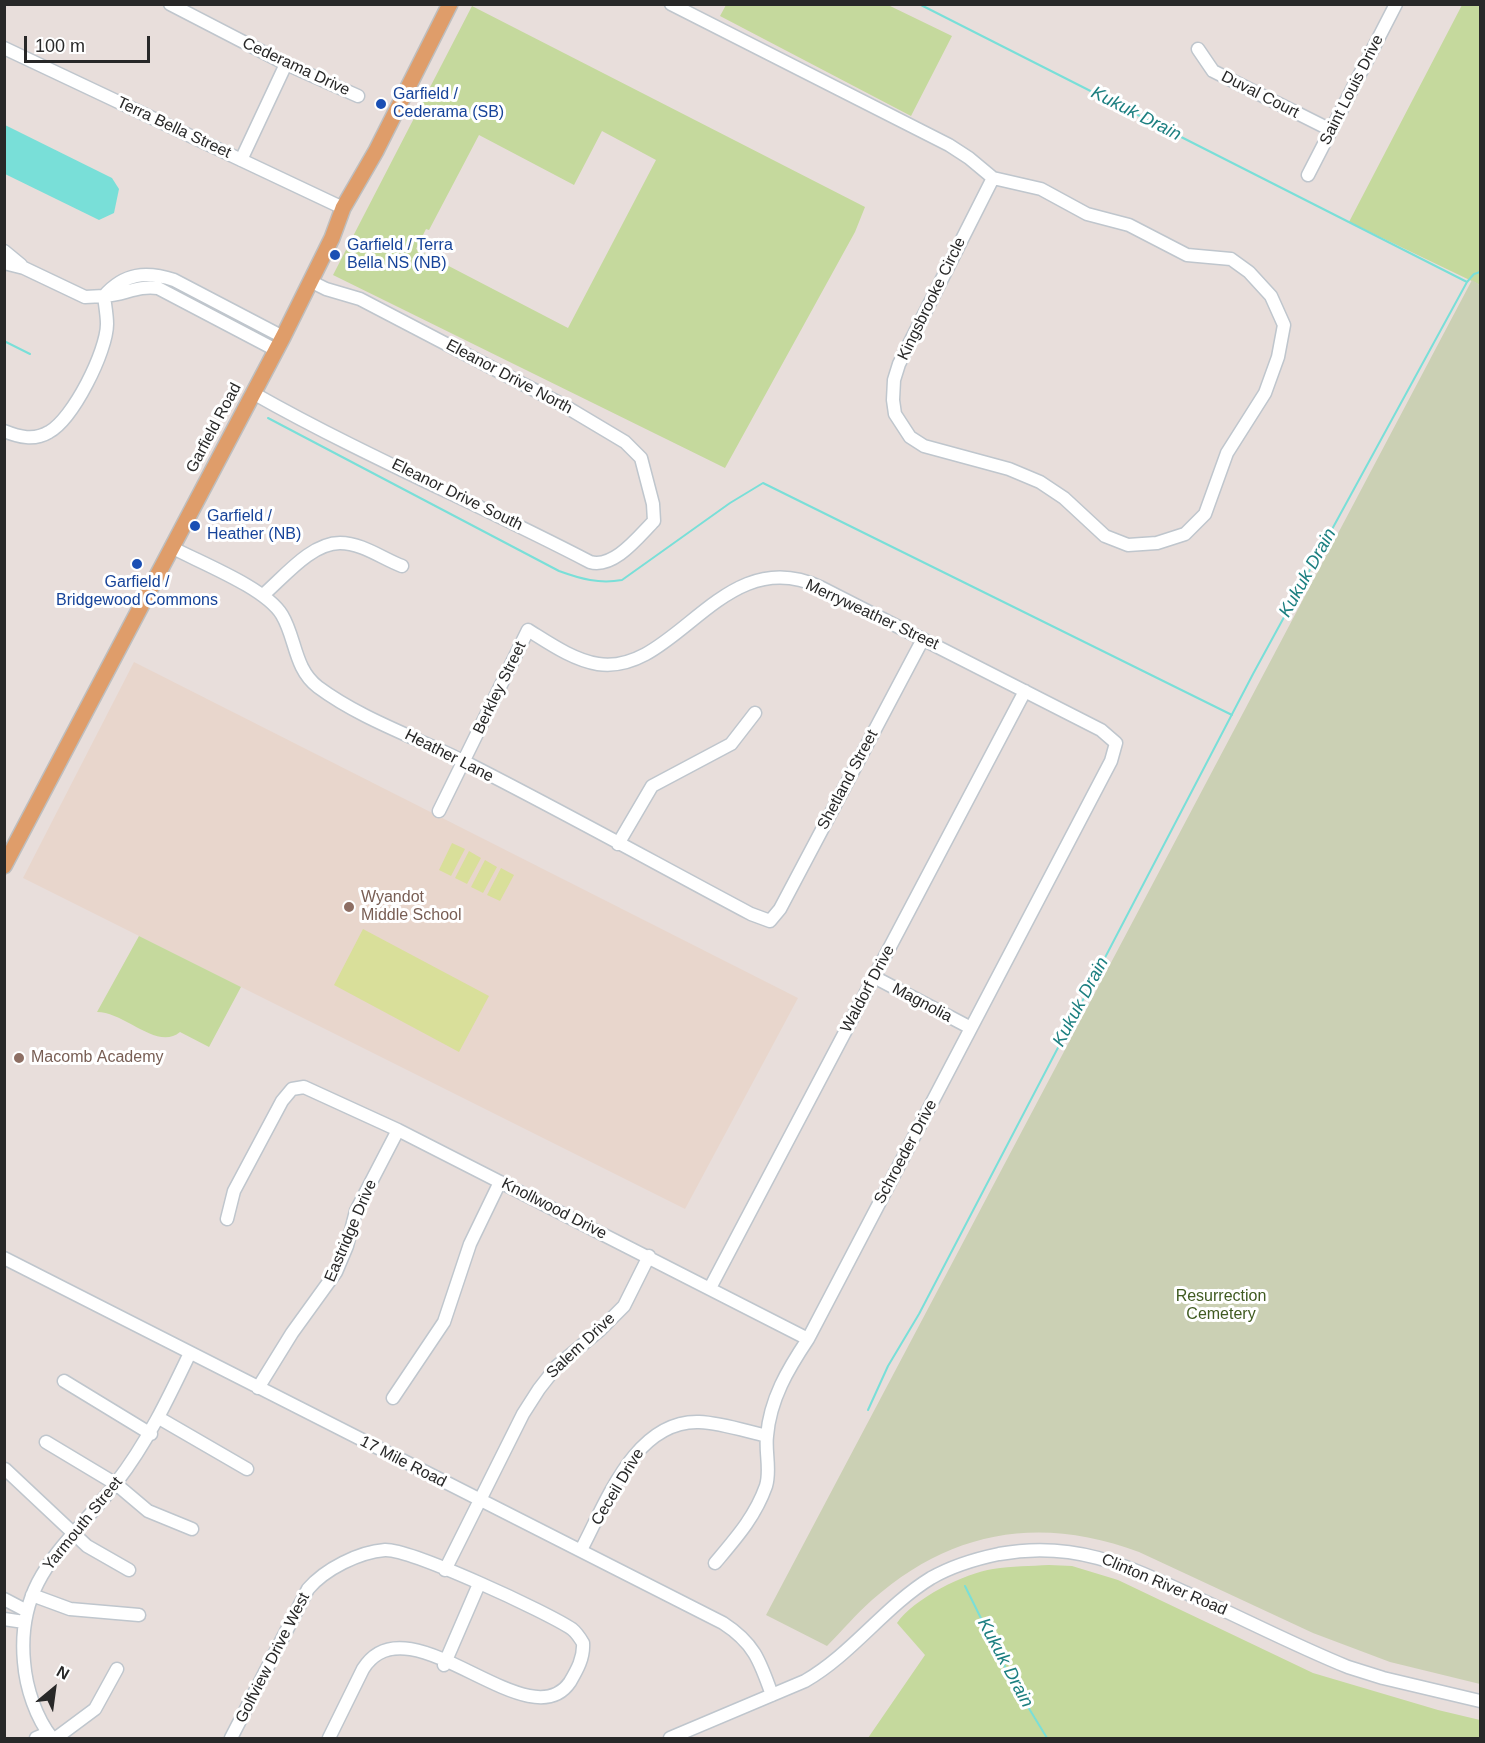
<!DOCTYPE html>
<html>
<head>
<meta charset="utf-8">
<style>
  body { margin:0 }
  #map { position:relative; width:1485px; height:1743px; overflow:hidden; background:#e8dedb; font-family:Helvetica,sans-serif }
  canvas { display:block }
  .frame { position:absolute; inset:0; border:6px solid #282828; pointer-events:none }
  .north { position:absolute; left:24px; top:1659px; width:60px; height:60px; -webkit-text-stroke:4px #fff; paint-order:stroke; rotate:29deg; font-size:16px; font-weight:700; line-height:24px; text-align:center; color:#282828 }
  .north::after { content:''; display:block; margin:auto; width:21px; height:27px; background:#282828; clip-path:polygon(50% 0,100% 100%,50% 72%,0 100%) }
  .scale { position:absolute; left:24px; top:36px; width:126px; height:27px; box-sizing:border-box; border:3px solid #282828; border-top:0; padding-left:8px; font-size:18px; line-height:21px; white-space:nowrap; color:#282828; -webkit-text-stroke:4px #fff; paint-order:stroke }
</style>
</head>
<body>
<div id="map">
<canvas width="1485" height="1743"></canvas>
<div class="frame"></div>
<div class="north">N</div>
<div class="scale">100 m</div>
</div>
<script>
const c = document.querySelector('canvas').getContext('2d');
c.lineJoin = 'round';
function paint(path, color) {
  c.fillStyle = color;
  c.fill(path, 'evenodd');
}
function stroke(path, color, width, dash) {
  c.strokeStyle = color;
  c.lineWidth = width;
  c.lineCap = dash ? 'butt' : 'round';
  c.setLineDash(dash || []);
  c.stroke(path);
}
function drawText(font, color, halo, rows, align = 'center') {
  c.font = font + ' Helvetica,sans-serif';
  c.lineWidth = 6;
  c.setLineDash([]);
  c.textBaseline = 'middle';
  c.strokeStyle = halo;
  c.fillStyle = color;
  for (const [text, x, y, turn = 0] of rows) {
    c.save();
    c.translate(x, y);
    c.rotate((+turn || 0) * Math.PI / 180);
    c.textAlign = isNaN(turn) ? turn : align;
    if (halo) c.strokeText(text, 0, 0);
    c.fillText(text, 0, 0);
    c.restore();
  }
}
const education = new Path2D(`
  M134,662L798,998L685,1209L23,878Z`);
const green = new Path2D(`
  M726,5H888L952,36L911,116L720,16Z
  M1462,5H1480V285L1349,222Z
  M472,6L865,207L855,232L725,468L333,275ZM602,131L656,160L568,328L416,249L426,229L429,230L479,135L574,185Z
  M139,936L241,987L209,1047L180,1032C157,1051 125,1012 97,1012Z
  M1049,1565L1072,1566L1118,1580L1313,1673L1438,1710L1480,1720V1738H868L925,1655L897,1623C913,1599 965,1573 993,1569C1012,1566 1031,1566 1049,1565Z`);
const cemetery = new Path2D(`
  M1472,280L1480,285V1684L1390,1662L1313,1633L1139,1552C1041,1515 951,1530 872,1600C856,1614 842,1631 827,1646L766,1615Z`);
const pitch = new Path2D(`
  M452,843L465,849L451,876L439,870Z
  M469,851L481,858L467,884L455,878Z
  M485,860L497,867L483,893L471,887Z
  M501,868L514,875L500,901L487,895Z
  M363,929L489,996L459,1052L334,985Z`);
const water = new Path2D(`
  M5,125L112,178L119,189L114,213L99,220L5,174Z`);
const stream = new Path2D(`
  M919,4L1467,282
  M4,341L30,354
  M268,418L559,571C581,579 599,584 622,580L730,503L763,483L1232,715
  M868,1410L888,1366L919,1314L1253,674L1467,282L1474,274L1480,272
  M965,1586L1011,1679L1047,1738`);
const minor = new Path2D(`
  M170,4L286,64L358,96
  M671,4L949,145L969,158L993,178
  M4,48L343,208
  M1198,49L1213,71L1331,130
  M241,160L286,64
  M1308,175L1396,4
  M993,178L1041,189L1087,214L1129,225L1187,255L1231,259L1249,272L1271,296L1284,325L1278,357L1265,393L1227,453L1205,514L1185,534L1157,543L1128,545L1105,536L1064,498L1040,482L1009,469L924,446L910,437L895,414L893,400L894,380L899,364Z
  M4,251L21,265
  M4,263L24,268L85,297L104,296C105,305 107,315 107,324C107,351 73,419 49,432C34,441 19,437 4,431
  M276,350L158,288C137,285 125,295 104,296C124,273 146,271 174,280L283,337
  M253,393C362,455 479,504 590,562C614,569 639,536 654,521L653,504L641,458L625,442L563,405L360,299L326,289L310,281
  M171,547C201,563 266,588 282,615C296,638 294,669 318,687C361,719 415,737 463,761C560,810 655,863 751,914L770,921L780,909L923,639
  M263,595C284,577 311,543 340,543C362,543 383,559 402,566
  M439,811L528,630C549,643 573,660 598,664C676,676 722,541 820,587L1101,730L1116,743L1111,761L808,1339C788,1369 770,1399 767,1436C765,1452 771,1470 766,1486C755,1517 736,1538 715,1563
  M618,844L652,786L731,744L755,713
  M874,977L971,1028
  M227,1219L234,1191L282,1101L292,1089L304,1087L398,1130L808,1339
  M4,1258L723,1623C754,1643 760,1661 772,1695
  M710,1288L1025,691
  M64,1381L151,1434
  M258,1388L292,1333L336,1272L347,1246L356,1211L398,1130
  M393,1398L444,1322L470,1244L500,1182
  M159,1418L247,1469
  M46,1442L116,1484L148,1511L192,1529
  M5,1469L87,1546L129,1570
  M581,1550C606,1503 635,1420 699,1422C722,1423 745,1431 767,1436
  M445,1570L523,1414L539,1389L557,1366L600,1330L624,1306L649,1256
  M32,1595L70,1609L139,1615
  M4,1599L25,1610
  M4,1619L24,1622
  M444,1665L479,1584
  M36,1738L48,1733
  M52,1738C36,1718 26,1688 24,1662C16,1576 69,1545 116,1483C147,1443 168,1399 190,1353
  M56,1738L95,1709L117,1669
  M231,1738L308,1589C325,1569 359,1552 385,1550C411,1549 547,1612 572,1629C577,1633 580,1638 583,1643C584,1658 577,1670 570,1682C529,1743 408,1596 363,1669L329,1738
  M670,1738L805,1681C852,1654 884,1607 931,1578C952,1566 975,1559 999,1554C1075,1540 1128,1566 1195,1597C1246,1620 1296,1646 1348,1667L1383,1678L1480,1701`);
const major = new Path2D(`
  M4,866L283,337L332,238L343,208L376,151L450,4`);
const markers = [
  [381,104,6,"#1a4fb4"],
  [335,255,6,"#1a4fb4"],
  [195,526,6,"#1a4fb4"],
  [137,564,6,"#1a4fb4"],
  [349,907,6,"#8d6e63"],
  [19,1058,6,"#8d6e63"]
];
const streetNames = [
  ["Cederama Drive",296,67,25],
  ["Saint Louis Drive",1352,90,-63],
  ["Duval Court",1260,95,27],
  ["Terra Bella Street",174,128,25],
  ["Kingsbrooke Circle",932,299,-64],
  ["Eleanor Drive North",509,377,28],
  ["Garfield Road",214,428,-62],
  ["Eleanor Drive South",457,495,26],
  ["Merryweather Street",872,615,25],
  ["Berkley Street",500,688,-64],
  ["Heather Lane",449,756,27],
  ["Shetland Street",848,780,-62],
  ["Waldorf Drive",868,989,-62],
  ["Magnolia",922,1003,28],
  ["Schroeder Drive",906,1152,-62],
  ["Knollwood Drive",554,1209,27],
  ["Eastridge Drive",351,1231,-67],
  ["Salem Drive",581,1346,-43],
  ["17 Mile Road",403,1462,27],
  ["Ceceil Drive",618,1487,-59],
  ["Yarmouth Street",83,1524,-51],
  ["Clinton River Road",1164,1585,23],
  ["Golfview Drive West",273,1658,-63]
];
const transitNames = [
  ["Garfield /",393,95],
  ["Cederama (SB)",393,113],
  ["Garfield / Terra",347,246],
  ["Bella NS (NB)",347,264],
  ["Garfield /",207,517],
  ["Heather (NB)",207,535],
  ["Garfield /",137,583,"center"],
  ["Bridgewood Commons",137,601,"center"]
];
const educationNames = [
  ["Wyandot",361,898],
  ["Middle School",361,916],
  ["Macomb Academy",31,1058]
];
const parkNames = [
  ["Resurrection",1221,1297],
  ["Cemetery",1221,1315]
];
const waterNames = [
  ["Kukuk Drain",1136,114,27],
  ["Kukuk Drain",1308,573,-61],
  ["Kukuk Drain",1081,1002,-62],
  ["Kukuk Drain",1005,1663,62]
];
paint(education, '#e8d6cc');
paint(green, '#c5d99d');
paint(cemetery, '#cbd0b4');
paint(pitch, '#d9df9a');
paint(water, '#79dfd8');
stroke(stream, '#79dfd8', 2);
stroke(minor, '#bfc6cd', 15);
stroke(major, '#bebebe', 18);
stroke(minor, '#fff', 12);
stroke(major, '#df9d6a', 15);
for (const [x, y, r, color] of markers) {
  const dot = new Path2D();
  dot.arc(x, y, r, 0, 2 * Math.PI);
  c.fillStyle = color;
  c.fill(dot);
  stroke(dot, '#fff', 2);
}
drawText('16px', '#282828', '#fff', streetNames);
drawText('16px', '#164399', '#fff', transitNames, 'left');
drawText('16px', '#785e54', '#fff', educationNames, 'left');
drawText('16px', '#405b21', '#fff', parkNames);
drawText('italic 18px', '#1c7f80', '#fff', waterNames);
</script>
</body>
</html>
